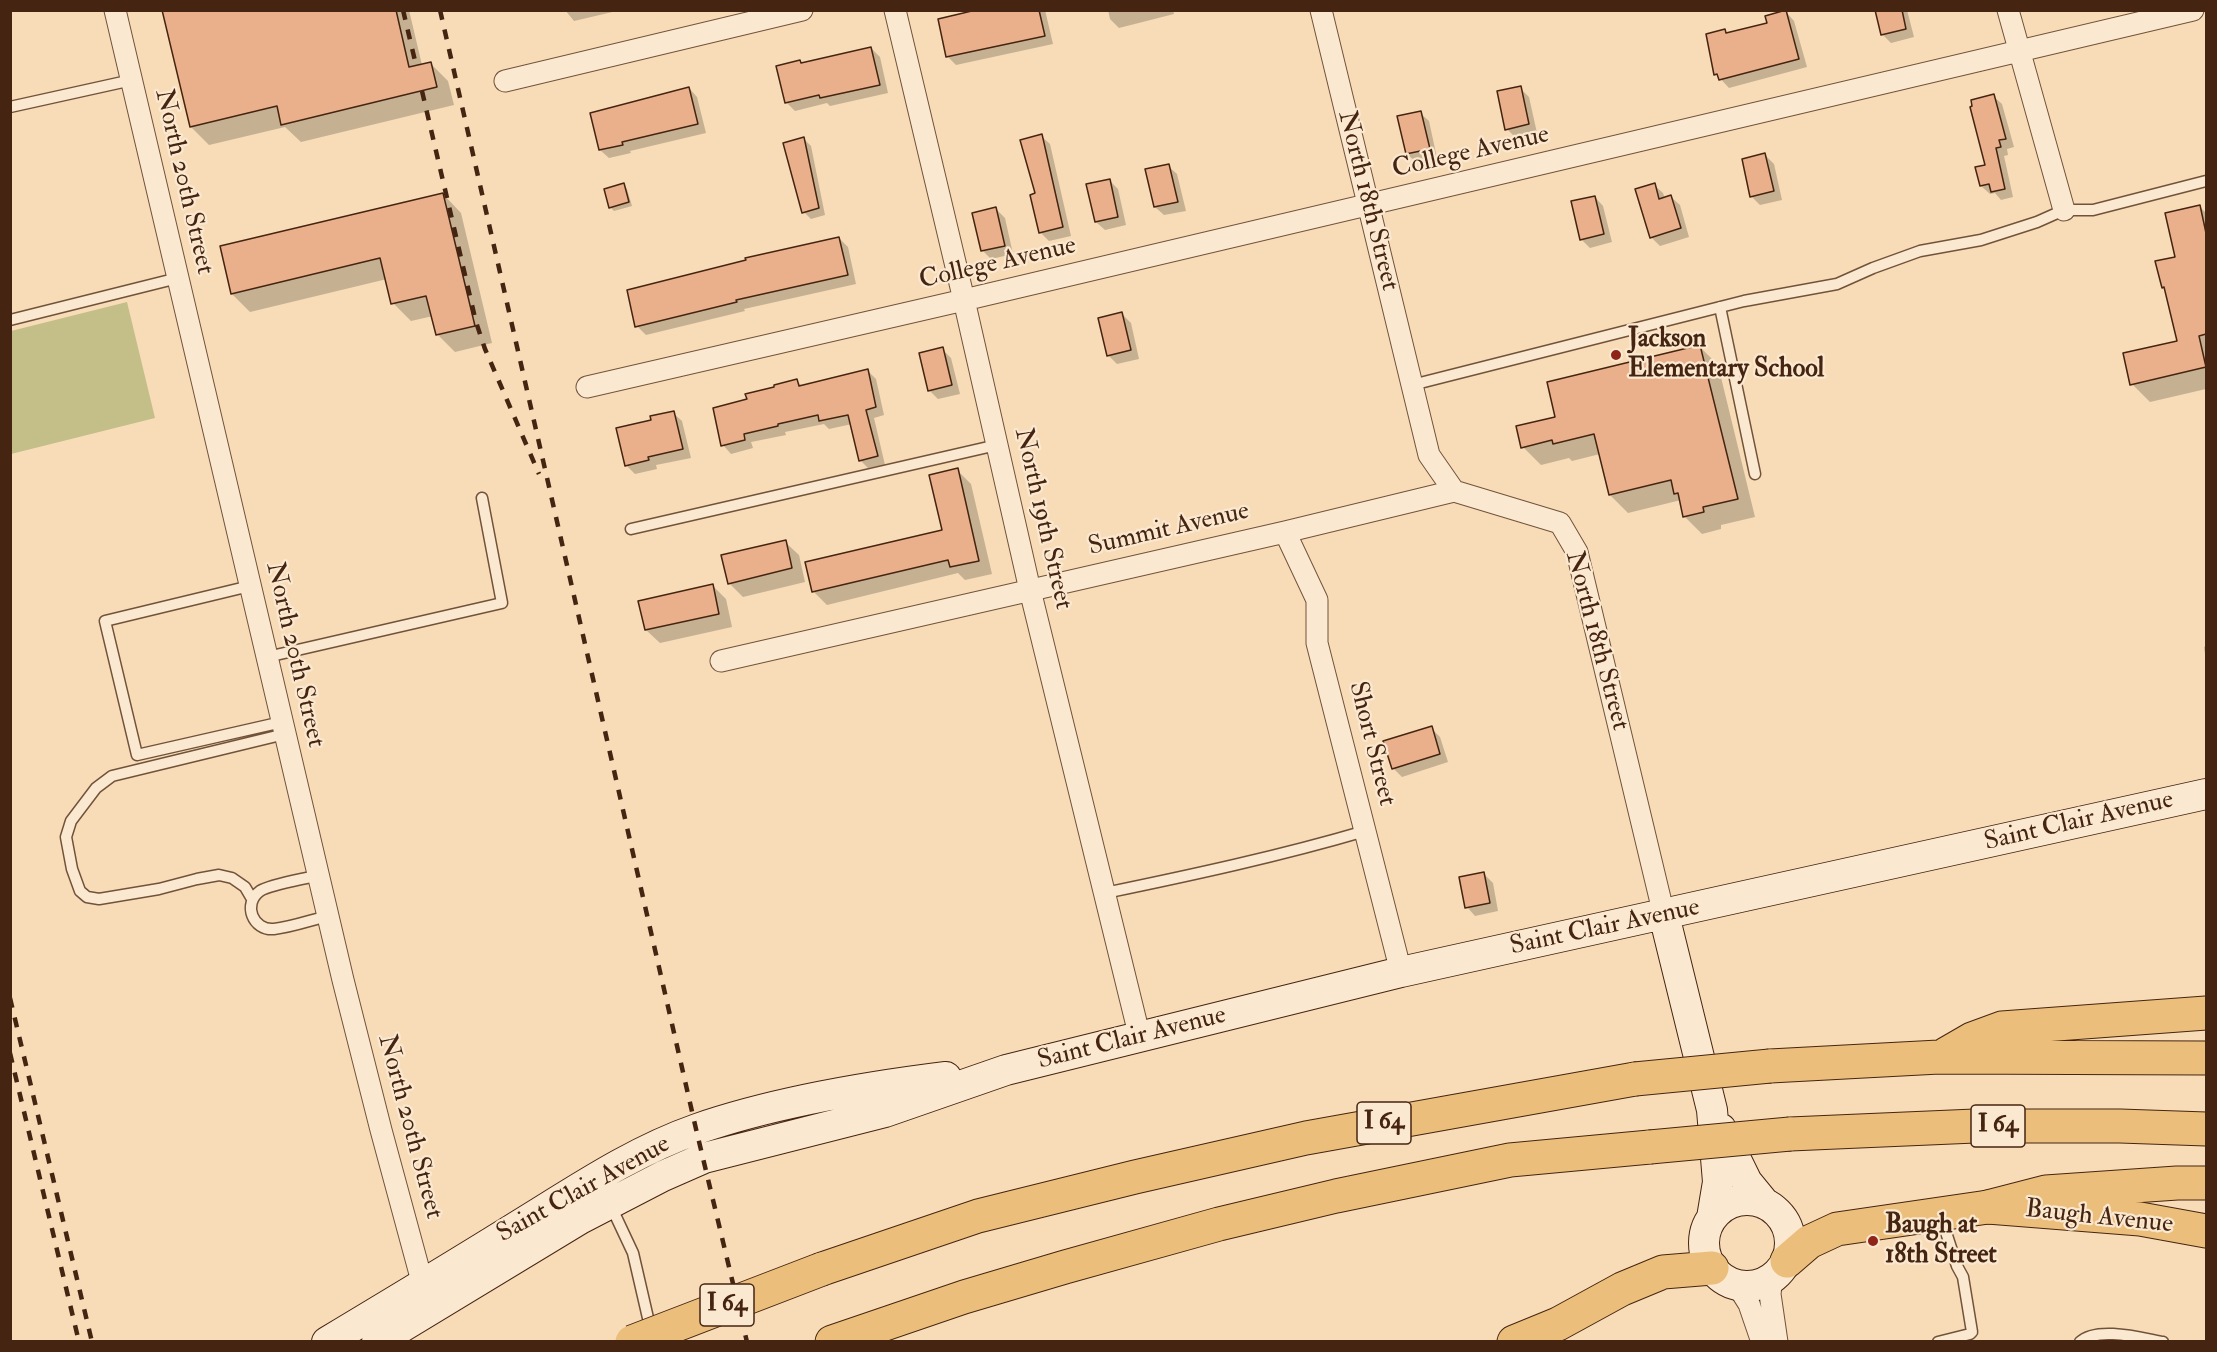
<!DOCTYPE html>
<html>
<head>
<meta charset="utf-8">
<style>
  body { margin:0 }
  #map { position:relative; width:2217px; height:1352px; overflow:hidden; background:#f7dcb7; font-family:"IM FELL Double Pica",serif }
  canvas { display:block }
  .frame { position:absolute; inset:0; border:12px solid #452511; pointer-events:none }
</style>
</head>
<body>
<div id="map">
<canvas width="2217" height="1352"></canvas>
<div class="frame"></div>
</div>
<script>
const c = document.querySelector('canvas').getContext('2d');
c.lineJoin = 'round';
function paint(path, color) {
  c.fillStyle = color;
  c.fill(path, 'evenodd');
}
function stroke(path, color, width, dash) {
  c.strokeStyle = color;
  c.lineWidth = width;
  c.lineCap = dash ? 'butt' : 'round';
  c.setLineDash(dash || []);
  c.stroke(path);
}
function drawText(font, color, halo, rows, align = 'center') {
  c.font = font + ' "IM FELL Double Pica",serif';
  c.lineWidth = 4.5;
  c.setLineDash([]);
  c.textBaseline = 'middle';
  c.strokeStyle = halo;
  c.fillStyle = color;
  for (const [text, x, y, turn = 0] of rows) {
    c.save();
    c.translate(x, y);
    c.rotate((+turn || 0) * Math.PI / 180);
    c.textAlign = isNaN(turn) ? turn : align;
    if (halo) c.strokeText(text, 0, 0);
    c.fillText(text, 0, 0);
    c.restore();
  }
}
const green = new Path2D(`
  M127,302L155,418L11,454V331Z`);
const shadow = new Path2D(`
  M173,10H409L422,65L430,63L448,81L454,105L301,142L285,127L209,145L191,127L164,13Z
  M565,10H621L574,21Z
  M984,10H1045L1053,44L956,65L948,57Z
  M1108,10H1173L1174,14L1119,28L1110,19Z
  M1877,10H1907L1914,37L1891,43L1882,34Z
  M1786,12L1794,21L1807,67L1729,88L1716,74L1724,31L1728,34L1769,24Z
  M871,48L880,57L888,93L830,106L827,103L795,111L786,102L802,64Z
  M689,88L697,97L706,133L630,151L631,153L609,158L600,150Z
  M1520,88L1529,97L1537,133L1516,138L1507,129Z
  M1993,96L2002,104L2014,147L2007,149L2008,155L2004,156L2013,197L2001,200L1995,193L1990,194L1981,186L1986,166Z
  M1420,113L1429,121L1437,158L1416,162L1407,154Z
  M1041,136L1050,144L1071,236L1049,241L1040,232Z
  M804,139L811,146L825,215L811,219L804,212Z
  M1765,155L1774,164L1782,200L1760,205L1751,196Z
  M1168,166L1177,174L1186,211L1164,215L1155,207Z
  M1109,180L1118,189L1126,225L1105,230L1096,222Z
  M624,185L627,189L632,206L614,211L610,207Z
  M1654,185L1663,193L1665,199L1671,197L1680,205L1689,237L1660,246L1651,237Z
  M443,194L461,213L492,343L455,352L437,334L433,316L411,321L393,303L387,279L250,312L232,294Z
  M1595,197L1603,206L1612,242L1590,248L1581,239Z
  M2200,207L2206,213V389L2150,402L2132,384L2179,342L2167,291L2163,287Z
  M996,209L1005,218L1013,254L991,259L983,251Z
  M839,238L848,247L856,284L744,309L745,311L646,335L637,326Z
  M1122,314L1131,323L1139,359L1117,364L1108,355Z
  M1700,347L1718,365L1755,517L1721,525V529L1702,534L1684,516L1681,500L1628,513L1610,495L1600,454L1572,461L1569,458L1541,465L1523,447L1557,418Z
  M942,349L951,358L960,394L938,399L929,390Z
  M867,370L876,379L884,415L874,418L885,465L868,468L860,460L852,424L829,429L824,424L785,432L786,435L751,442L753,448L731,454L723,445L749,401L797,381L803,387Z
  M673,413L682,421L691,458L656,465L657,469L635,474L626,465L653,421Z
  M957,470L971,484L992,574L965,580L958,573L827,605L813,591L943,531Z
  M785,542L799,555L805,582L743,597L729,583Z
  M712,585L726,599L732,627L660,643L646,630Z
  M2206,646V661L2204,647Z
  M1431,728L1440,737L1448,762L1402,777L1393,768Z
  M1484,874L1493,883L1498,911L1475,916L1467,907Z`);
const building = new Path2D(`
  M162,10H396L409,67L431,62L437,87L281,125L277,106L190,127Z
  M976,10H1039L1045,36L946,57L938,19Z
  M1786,10L1799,59L1719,80L1717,74L1714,75L1706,34L1725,29L1726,33L1767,23L1765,16Z
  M1875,10H1902L1906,29L1881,35Z
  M871,47L880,85L820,98L819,95L785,103L776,66L800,60L801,63Z
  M1521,86L1529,124L1505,130L1497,91Z
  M689,87L698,124L622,142L623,145L599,150L590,113Z
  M1994,94L2006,139L1999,140L2001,147L1996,148L2005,189L1991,192L1989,184L1980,186L1975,167L1985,165L1970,107L1972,106L1971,100Z
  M1421,111L1430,149L1406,154L1397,116Z
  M1042,134L1063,227L1039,233L1030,195L1035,193L1020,140Z
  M804,137L819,208L802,213L783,143Z
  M1765,153L1774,191L1750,197L1742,159Z
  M1169,164L1178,202L1154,207L1145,169Z
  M1110,179L1118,217L1095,222L1086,184Z
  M624,183L629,202L609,208L604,189Z
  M1655,183L1659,199L1671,195L1681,228L1650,238L1635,189Z
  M443,193L475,326L436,335L426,296L391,304L380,258L231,294L220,246Z
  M1595,196L1604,234L1580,240L1571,201Z
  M2200,205L2206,233V334L2199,336L2206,367L2130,385L2123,353L2177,341L2164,287L2162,288L2155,261L2175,257L2165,213Z
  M996,207L1005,246L981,251L972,213Z
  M839,237L848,275L736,300L737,302L635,327L627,290L746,260L745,258Z
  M1122,312L1131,350L1107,356L1098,318Z
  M1700,345L1738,499L1703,507L1704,512L1683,517L1678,493L1674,494L1671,480L1609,495L1594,434L1553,444L1552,440L1521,448L1516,426L1555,417L1547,382Z
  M943,347L952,385L928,391L919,353Z
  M868,369L876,407L866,410L878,456L859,461L848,415L819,421L818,415L778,424V426L744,434L745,440L721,446L713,408L747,399L745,394L774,387V385L797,379L799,386Z
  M674,411L683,449L648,457L649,460L625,466L616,428L651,420L650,416Z
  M958,468L979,561L950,567L948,560L812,592L805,562L942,530L929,475Z
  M786,540L792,568L728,584L721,555Z
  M713,584L719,614L645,630L638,601Z
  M1432,726L1440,754L1392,769L1383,741Z
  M1484,872L1490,903L1465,908L1459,877Z`);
const service = new Path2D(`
  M10,107L132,80
  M1720,307L1755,474
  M10,320L178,278
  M1412,385L1744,301L1837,284L1873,268L1920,251L1981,240L2037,222L2064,210H2093L2206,181
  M631,529L997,445
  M250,586L105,621L137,755L282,722
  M267,657L502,603L482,498
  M319,875C305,879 271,884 260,891C242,904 253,931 274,929C292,927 311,920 328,916
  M1105,893C1192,875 1280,856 1365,831
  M252,899L245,887L232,878L219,875L197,879L159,889L99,899L87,897L80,891L72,869L66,837L71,821L96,788L112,776L285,734
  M610,1204L633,1253L651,1331
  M1938,1342L1970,1334L1972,1332L1963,1277L1957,1266L1941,1217
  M2080,1342C2097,1326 2141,1338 2163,1342`);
const minor = new Path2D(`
  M115,10L343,980L381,1130L426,1296
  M895,10L964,300L1030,590L1140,1038
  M1321,10L1429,455L1454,491L1560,523L1577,552L1664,915
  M2008,10L2064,210
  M505,81L802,10
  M587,387L964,300L2193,10
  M1285,532L1317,600V643L1401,972
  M721,661L1285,532L1454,491
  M1772,1278L1770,1294L1777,1342
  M1737,1285L1749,1304L1762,1342`);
const secondary = new Path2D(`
  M1664,915L1712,1110L1718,1182L1712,1218
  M1721,1129L1747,1182L1765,1204
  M1704 1243a43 43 0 1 1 86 0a43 43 0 1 1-86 0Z
  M327,1342C392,1303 457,1264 521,1224C578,1189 634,1151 697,1129C775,1102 865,1087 946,1077
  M377,1342L580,1219L663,1176L704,1158L885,1112L1006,1070L1401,972L2206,794`);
const primary = new Path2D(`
  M1787,1261L1809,1242L1837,1229L1988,1207L2140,1219L2206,1231`);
const motorway = new Path2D(`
  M1946,1054L1972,1039L2002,1028L2206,1013
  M1770,1066L1939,1057L2206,1058
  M1790,1134L1975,1126H2120L2206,1129
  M1988,1207L2046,1192L2177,1183H2206
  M822,1269L978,1216L1135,1177L1306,1138L1635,1079
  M832,1342L964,1297L1065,1267L1219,1224L1336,1196L1510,1160L1650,1147
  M1514,1342L1558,1324L1622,1289L1663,1272L1712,1268`);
const rail = new Path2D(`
  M403,10L416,65
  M440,10L696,1129L747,1342
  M422,91L476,322L485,349L539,474
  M10,998L92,1342
  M10,1053L79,1342`);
const motorwayBridge = new Path2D(`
  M1635,1079L1770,1066
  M1650,1147L1790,1134
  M632,1342L822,1269`);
const markers = [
  [1616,355,6,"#8f2418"],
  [1873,1241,6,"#8f2418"]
];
const shields = [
  [1384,1123,54],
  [1998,1126,54],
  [727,1305,54]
];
const shieldNames = [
  ["I 64",1384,1123],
  ["I 64",1998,1126],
  ["I 64",727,1305]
];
const streetNames = [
  ["College Avenue",1471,153,-13],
  ["North 20th Street",183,182,77],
  ["North 18th Street",1367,201,76],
  ["College Avenue",998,264,-13],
  ["North 19th Street",1042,519,77],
  ["Summit Avenue",1169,530,-13],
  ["North 18th Street",1596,641,75],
  ["North 20th Street",294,655,77],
  ["Short Street",1371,744,76],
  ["Saint Clair Avenue",2079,822,-13],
  ["Saint Clair Avenue",1605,928,-12],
  ["Saint Clair Avenue",1132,1039,-14],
  ["North 20th Street",409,1127,75],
  ["Saint Clair Avenue",584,1190,-29],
  ["Baugh Avenue",2099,1218,6]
];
const poiNames = [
  ["Jackson",1628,340],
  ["Elementary School",1628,370],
  ["Baugh at",1885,1226],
  ["18th Street",1885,1256]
];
paint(green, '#c4be89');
paint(shadow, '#0003');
paint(building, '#eab08c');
stroke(building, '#452511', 1.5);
stroke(service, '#72533a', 13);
stroke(minor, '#72533a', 23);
stroke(secondary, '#452511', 32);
stroke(primary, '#452511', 35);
stroke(motorway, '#452511', 35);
stroke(service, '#fae8d0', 10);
stroke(minor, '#fae8d0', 21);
stroke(secondary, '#fae8d0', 30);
stroke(primary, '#ecbe7c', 33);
stroke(motorway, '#ecbe7c', 33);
stroke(rail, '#452511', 4.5, [10, 10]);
stroke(motorwayBridge, '#452511', 35, []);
stroke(motorwayBridge, '#ecbe7c', 33);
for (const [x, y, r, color] of markers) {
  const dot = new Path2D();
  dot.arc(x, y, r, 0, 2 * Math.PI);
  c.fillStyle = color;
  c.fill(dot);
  stroke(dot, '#fae8d0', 2);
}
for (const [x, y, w] of shields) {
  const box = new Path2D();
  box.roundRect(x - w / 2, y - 21, w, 42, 4.5);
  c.fillStyle = '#fae8d0';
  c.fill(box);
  stroke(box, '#452511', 1.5);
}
drawText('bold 24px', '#452511', null, shieldNames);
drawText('26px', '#452511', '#fae8d0', streetNames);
drawText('bold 26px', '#452511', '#fae8d0', poiNames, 'left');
</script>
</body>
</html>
